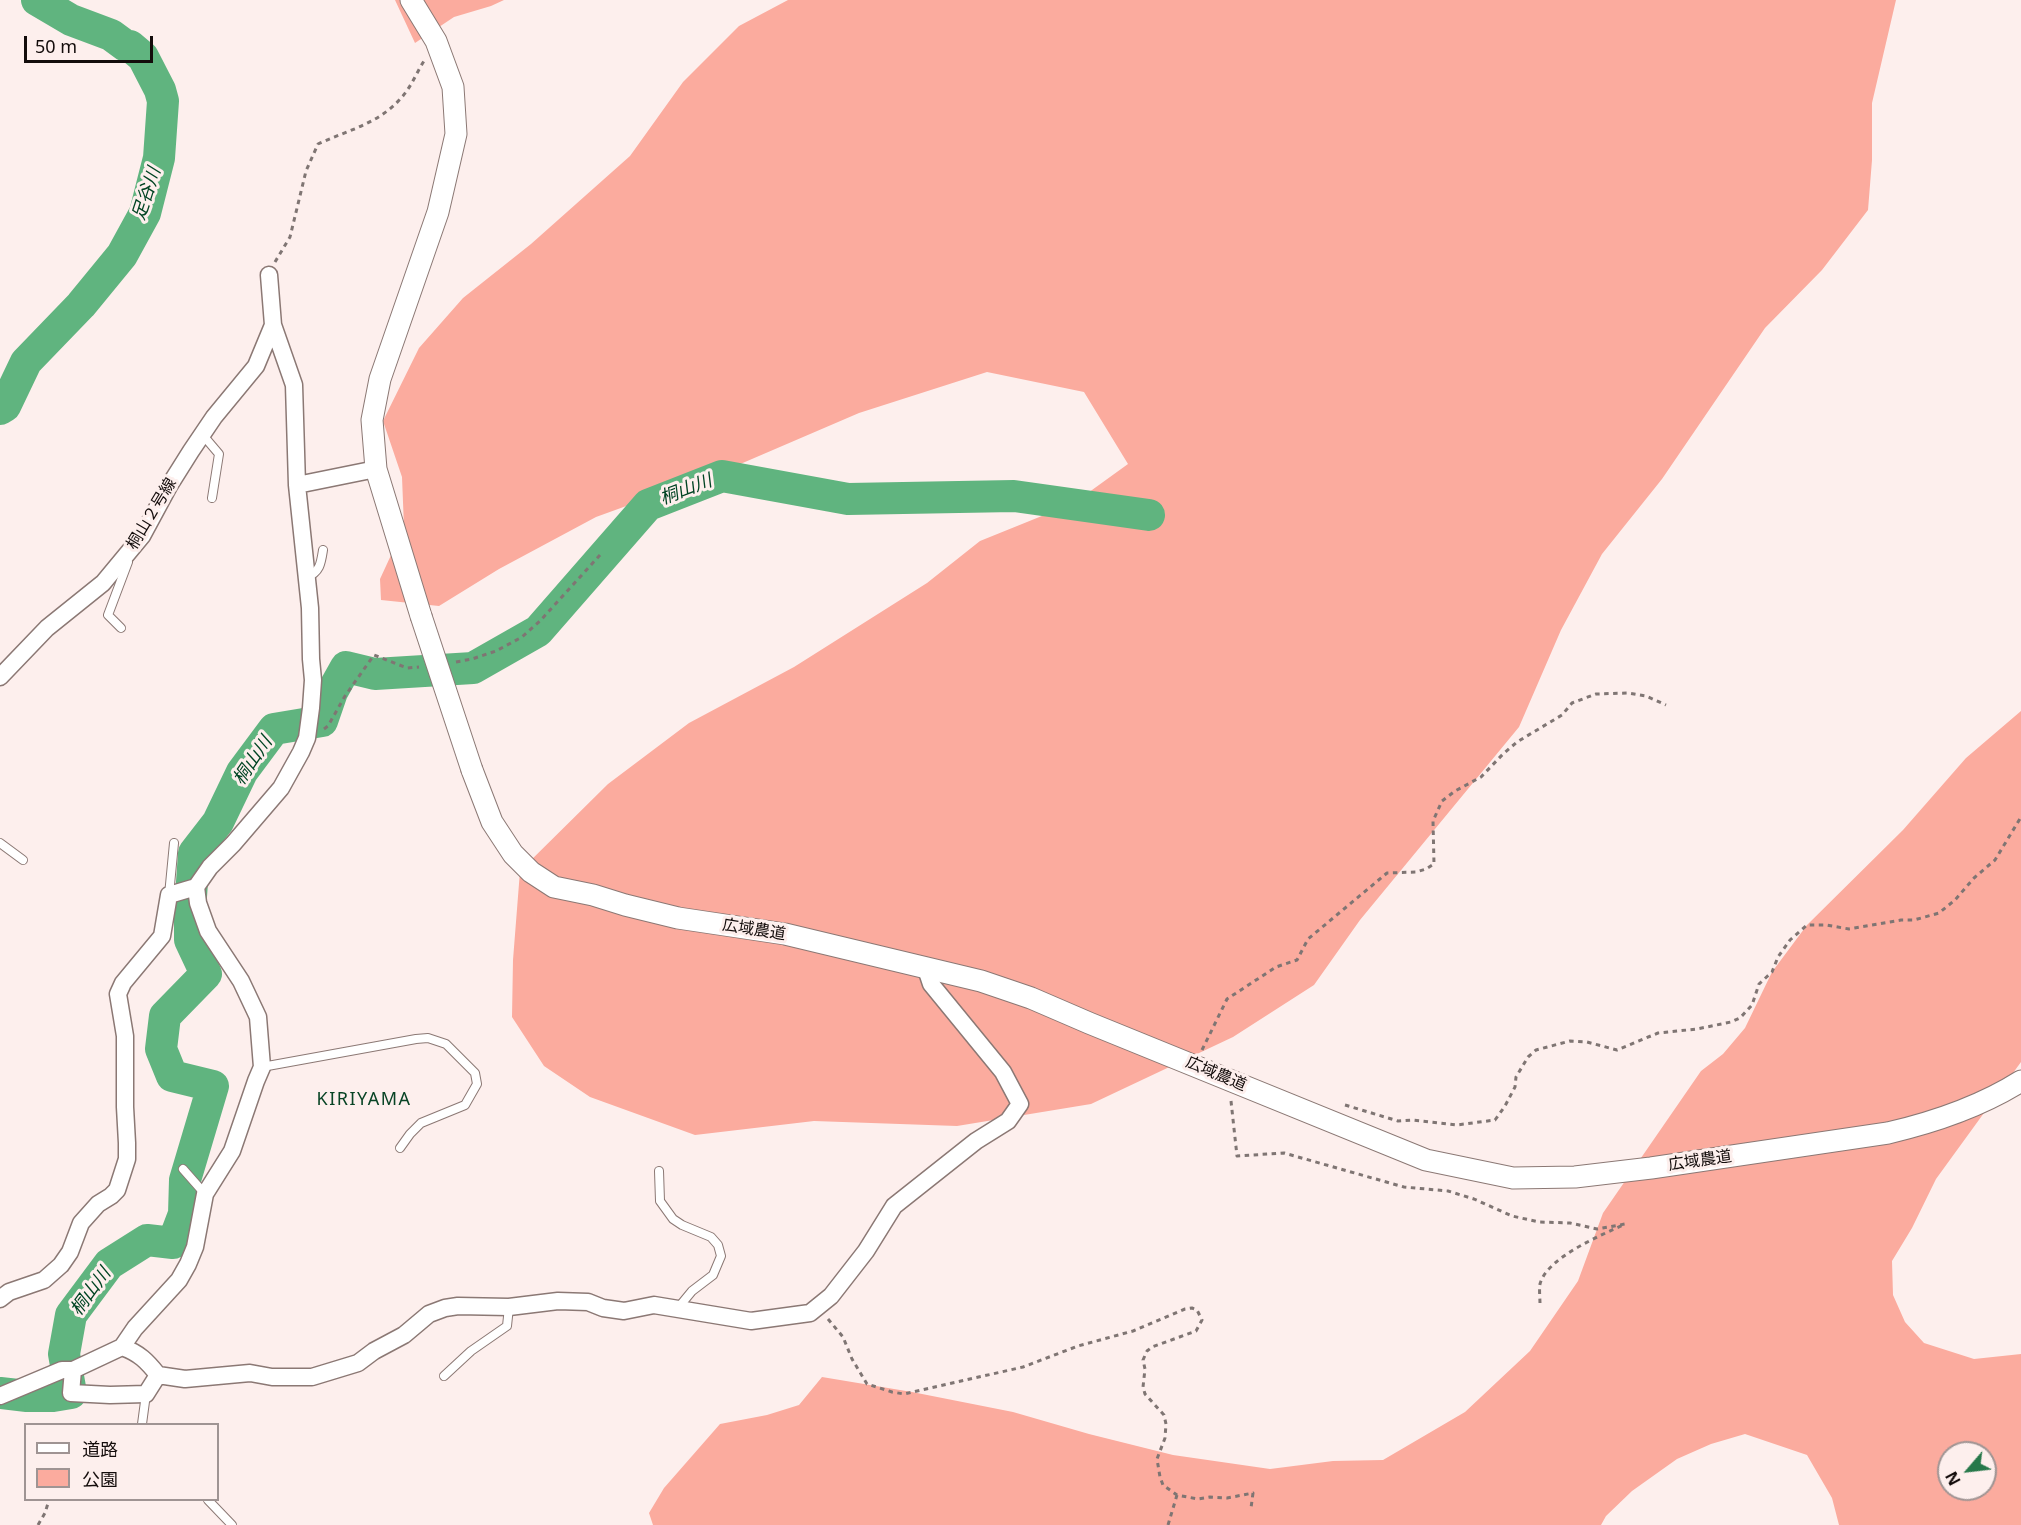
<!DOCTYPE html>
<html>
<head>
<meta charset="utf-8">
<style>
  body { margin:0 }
  #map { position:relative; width:2021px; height:1525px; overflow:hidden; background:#fdefed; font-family:"Noto Sans","Noto Sans JP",sans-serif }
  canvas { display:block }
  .legend { position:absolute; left:24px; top:1423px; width:195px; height:78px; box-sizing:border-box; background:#fdefed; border:2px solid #9f9493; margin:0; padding:8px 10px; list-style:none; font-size:18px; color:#130c0b }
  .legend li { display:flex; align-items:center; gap:12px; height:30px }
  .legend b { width:30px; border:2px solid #9f9493 }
  .north { position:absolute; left:1937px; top:1441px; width:60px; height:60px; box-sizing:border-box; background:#fdefed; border:2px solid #9f9493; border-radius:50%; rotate:242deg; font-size:16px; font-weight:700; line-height:24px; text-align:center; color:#130c0b }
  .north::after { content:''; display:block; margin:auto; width:21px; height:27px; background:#26784a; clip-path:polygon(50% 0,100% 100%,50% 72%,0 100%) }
  .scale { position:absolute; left:24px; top:36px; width:129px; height:27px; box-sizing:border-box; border:3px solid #130c0b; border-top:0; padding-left:8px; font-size:18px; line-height:21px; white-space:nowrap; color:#130c0b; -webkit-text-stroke:4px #fdefed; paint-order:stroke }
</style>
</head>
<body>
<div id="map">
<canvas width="2021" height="1525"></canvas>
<ul class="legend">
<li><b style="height:8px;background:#fff"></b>道路</li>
<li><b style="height:16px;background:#fbab9e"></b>公園</li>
</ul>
<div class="north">N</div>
<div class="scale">50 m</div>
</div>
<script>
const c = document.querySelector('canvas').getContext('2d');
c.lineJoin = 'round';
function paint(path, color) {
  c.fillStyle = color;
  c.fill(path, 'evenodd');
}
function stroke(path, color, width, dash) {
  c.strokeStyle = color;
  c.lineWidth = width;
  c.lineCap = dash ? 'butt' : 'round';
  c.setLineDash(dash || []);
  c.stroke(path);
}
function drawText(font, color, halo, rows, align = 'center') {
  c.font = font + ' "Noto Sans","Noto Sans JP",sans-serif';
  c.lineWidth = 6;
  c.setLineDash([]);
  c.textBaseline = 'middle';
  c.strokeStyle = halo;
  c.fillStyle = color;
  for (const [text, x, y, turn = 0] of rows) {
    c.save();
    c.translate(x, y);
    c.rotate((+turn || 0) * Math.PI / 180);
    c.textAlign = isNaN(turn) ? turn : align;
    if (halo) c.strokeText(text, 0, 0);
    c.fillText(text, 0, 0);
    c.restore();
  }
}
const green = new Path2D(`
  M395,0H504L491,6L454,17L415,43Z
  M788,0H1896L1872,103V160L1868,210L1822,270L1765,328L1662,479L1602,554L1561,630L1519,727L1360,920L1314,985L1233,1037L1091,1104L957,1126L814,1121L695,1135L590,1097L544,1066L512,1017L513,960L520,871L608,784L689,723L794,667L927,583L980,541L1074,503L1128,464L1084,392L987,372L859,413L731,468L596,517L499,569L439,606L381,600L380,579L404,527L402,477L383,421L419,348L463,298L531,244L630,156L683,82L739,26Z
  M2021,711V1062L1936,1179L1912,1228L1892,1261L1893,1295L1905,1322L1924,1343L1974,1359L2021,1354V1525H1839L1832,1498L1807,1455L1745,1434L1711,1444L1677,1459L1632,1491L1606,1516L1601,1525H653L649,1513L664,1488L720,1424L767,1415L799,1405L822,1377L912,1392L1013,1412L1089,1434L1173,1455L1270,1469L1333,1461L1383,1460L1465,1412L1530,1351L1578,1281L1603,1213L1701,1071L1723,1054L1745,1028L1772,972L1807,925L1903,830L1966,758ZM1949,1453H1985V1489H1949Z`);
const river = new Path2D(`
  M0,409L5,406L26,362L81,305L122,255L145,213L159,158L163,101L160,90L143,57L130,46H126L111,35L71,20L37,0
  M0,1393L27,1396H53L71,1393L64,1354L71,1315L109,1264L147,1240L173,1243L184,1214L185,1180L213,1086L172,1076L161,1049L165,1016L206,974L190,940V911L194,853L218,822L242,772L274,729L322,721L332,692L346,667L375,674L473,668L538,631L648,505L722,476L848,499L1014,496L1149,515`);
const path = new Path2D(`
  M275,262L290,237L306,171L318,144C348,130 379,124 402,97C411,87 417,72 424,61
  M456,662L472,659L496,651L522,637L540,621L600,555
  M324,729L328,726L345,696L374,655L407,668L419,667
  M1202,1050L1227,999L1276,967L1297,960L1308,939L1387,873L1416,872L1426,869L1434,864L1433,821L1442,801L1455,791L1481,777L1503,754L1517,742L1562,715L1572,703L1596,694L1628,693L1646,696L1666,705
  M1231,1101L1237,1156L1284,1153L1404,1187L1448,1191L1474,1199L1512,1216L1539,1222L1570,1223L1597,1229L1625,1224C1602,1235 1547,1257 1540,1284C1539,1290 1540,1298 1540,1304
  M1345,1105L1398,1121L1413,1120L1457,1125L1495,1120L1505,1106L1515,1087L1516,1077L1528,1057L1536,1050L1570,1041L1587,1042L1617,1050L1658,1033L1697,1029L1731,1022L1740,1018L1752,1005L1759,984L1772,972L1778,957L1790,940L1807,925H1826L1849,929L1901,920H1914L1939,913L1955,900L1974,878L1995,860L2021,817
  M828,1319L843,1337L852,1359L867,1384L892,1392L904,1394L1023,1367L1078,1346L1133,1331L1185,1309L1192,1308L1197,1310L1202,1320L1196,1331L1152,1347L1147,1351L1143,1360L1145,1369L1143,1387L1145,1394L1164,1415L1166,1424L1165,1438L1157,1459L1160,1477L1163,1485L1177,1495L1198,1499L1210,1497L1227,1498L1253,1493L1251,1508
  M38,1525L45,1513L49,1500
  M1168,1525L1177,1495`);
const service = new Path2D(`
  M202,434L219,454L212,498
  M307,577C320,572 321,563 323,550
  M121,628L108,615L128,562L126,559
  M0,843L23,860
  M169,895L174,843
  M262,1067L416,1039L428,1038L446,1044L475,1073L477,1084L465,1105L421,1123L410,1134L400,1148
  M183,1169L205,1194
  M659,1171L660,1201L673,1219L682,1225L711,1237L718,1245L721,1256L713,1275L692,1291L678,1308
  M444,1376L471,1351L507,1326L509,1307
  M142,1424L146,1394
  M208,1500L232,1525`);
const minor = new Path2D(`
  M297,485L376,469
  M0,677L47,628L103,583L142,536L169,486L191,451L214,417L256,366L273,325
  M0,1299L9,1292L44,1280L61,1265L70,1252L81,1223L98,1204L111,1196L117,1190L127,1159V1143L125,1107V1036L118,994L123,983L162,936L169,895L196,887
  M122,1347L135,1328L179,1280L188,1264L195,1247L205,1194L232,1151L256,1081L262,1067L258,1017L241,981L208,931L198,903L196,887L210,867L233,844L281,788L301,752L307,738L311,708L313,680L311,659L310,608L297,485L294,385L273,325L269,275
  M73,1370L71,1393L110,1395L146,1394L158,1375
  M0,1396L62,1370H73L122,1347C139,1353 147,1361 158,1375L185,1379L250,1373L272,1377H312L358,1363L374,1351L404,1335L429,1314L445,1308L458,1306L509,1307L558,1301L588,1302L603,1308L624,1311L654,1305L751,1321L810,1313L831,1296L866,1251L894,1206L976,1141L1008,1121L1020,1104L1003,1072L931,984L925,966`);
const tertiary = new Path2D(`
  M411,0L436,41L453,87L456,134L438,212L380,379L372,420L376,469L421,616
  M472,770L492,822L513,854L531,872L554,887L593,895L625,905L678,918L785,934L981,981L1031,998L1089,1023L1426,1160L1513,1178L1575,1177L1651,1168L1888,1133C1935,1122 1980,1107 2021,1081`);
const tertiaryBridge = new Path2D(`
  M421,616L472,770`);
const streetNames = [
  ["桐山２号線",152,514,-59],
  ["広域農道",754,930,9],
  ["広域農道",1216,1074,23],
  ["広域農道",1700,1161,-8]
];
const waterNames = [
  ["足谷川",147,194,-72],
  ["桐山川",686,490,-21],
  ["桐山川",253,761,-56],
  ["桐山川",91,1292,-54]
];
const neighbourhoodNames = [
  ["KIRIYAMA",364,1100]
];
paint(green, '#fbab9e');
stroke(river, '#60b47f', 32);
stroke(service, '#8b7874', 10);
stroke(minor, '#8b7874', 19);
stroke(tertiary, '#8b7874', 23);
stroke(path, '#7f7573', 3, [4.5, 4.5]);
stroke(service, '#fff', 8);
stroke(minor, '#fff', 16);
stroke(tertiary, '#fff', 21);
stroke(tertiaryBridge, '#8b7874', 23, []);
stroke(tertiaryBridge, '#fff', 21);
drawText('16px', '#130c0b', '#fdefed', streetNames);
drawText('italic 18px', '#004423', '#fdefed', waterNames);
c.letterSpacing = '1.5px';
drawText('18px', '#084425', '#fdefed', neighbourhoodNames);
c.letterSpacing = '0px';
</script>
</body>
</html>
